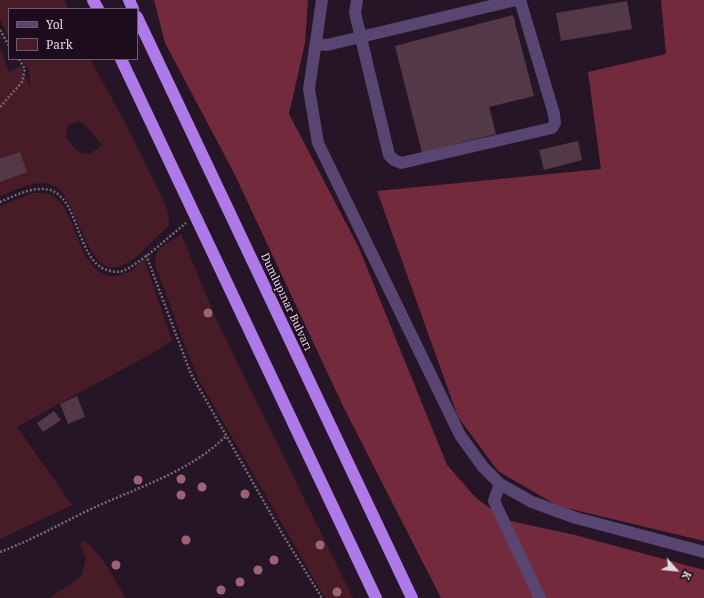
<!DOCTYPE html>
<html>
<head>
<meta charset="utf-8">
<style>
  body { margin:0 }
  #map { position:relative; width:704px; height:598px; overflow:hidden; background:#261527; font-family:"Noto Serif",serif }
  canvas { display:block }
  .legend { position:absolute; left:8px; top:8px; width:130px; height:52px; box-sizing:border-box; background:#1c0c1d; border:1px solid #6b5d6c; margin:0; padding:5px 7px; list-style:none; font-size:12px; color:#e2d6e2 }
  .legend li { display:flex; align-items:center; gap:8px; height:20px }
  .legend b { width:20px; border:1px solid #6b5d6c }
  .north { position:absolute; left:656px; top:550px; width:40px; height:40px; -webkit-text-stroke:3px #1c0c1d; paint-order:stroke; rotate:117deg; font-size:11px; font-weight:700; line-height:16px; text-align:center; color:#e2d6e2 }
  .north::after { content:''; display:block; margin:auto; width:14px; height:18px; background:#e2d6e2; clip-path:polygon(50% 0,100% 100%,50% 72%,0 100%) }
</style>
</head>
<body>
<div id="map">
<canvas width="704" height="598"></canvas>
<ul class="legend">
<li><b style="height:5px;background:#584571"></b>Yol</li>
<li><b style="height:11px;background:#471c26"></b>Park</li>
</ul>
<div class="north">K</div>
</div>
<script>
const c = document.querySelector('canvas').getContext('2d');
c.lineJoin = 'round';
function paint(path, color) {
  c.fillStyle = color;
  c.fill(path, 'evenodd');
}
function stroke(path, color, width, dash) {
  c.strokeStyle = color;
  c.lineWidth = width;
  c.lineCap = dash ? 'butt' : 'round';
  c.setLineDash(dash || []);
  c.stroke(path);
}
function drawText(font, color, halo, rows, align = 'center') {
  c.font = font + ' "Noto Serif",serif';
  c.lineWidth = 3.5;
  c.setLineDash([]);
  c.textBaseline = 'middle';
  c.strokeStyle = halo;
  c.fillStyle = color;
  for (const [text, x, y, turn = 0] of rows) {
    c.save();
    c.translate(x, y);
    c.rotate((+turn || 0) * Math.PI / 180);
    c.textAlign = isNaN(turn) ? turn : align;
    if (halo) c.strokeText(text, 0, 0);
    c.fillText(text, 0, 0);
    c.restore();
  }
}
const green = new Path2D(`
  M0,0H65L68,9H9V38L0,19Z
  M0,48L9,72L21,66L30,87L29,70L22,59H90L122,117L166,206L169,219L168,227C154,238 142,254 127,263C85,289 81,195 52,185C35,179 16,190 0,196ZM78,121L86,126L102,145L90,154L78,152L66,138L67,126Z
  M33,193C42,193 49,192 56,198C78,216 79,275 113,276C127,276 135,268 144,259L172,340L158,350L17,427L72,505L0,539V206Z
  M181,234L216,319L353,598H325L200,382L187,352L155,264C155,244 168,245 181,234Z
  M84,540C104,557 112,576 126,598H49L81,577L86,558L80,544Z`);
const forest = new Path2D(`
  M154,0H308L305,43L289,114L359,248L447,465L476,498L506,520L575,535L704,570V598H441L344,408L234,173L165,43Z
  M661,0H704V541L558,506L498,471L458,417L377,191L601,169L588,72L666,54Z`);
const building = new Path2D(`
  M627,1L632,29L561,41L556,13Z
  M513,15L534,96L489,107L496,134L422,153L395,46Z
  M578,141L582,160L544,170L539,150Z
  M20,152L27,172L0,182V159Z
  M77,396L85,417L68,424L60,404Z
  M54,411L61,420L43,432L37,423Z`);
const path = new Path2D(`
  M0,30L9,46
  M0,107L22,82L25,69L19,59
  M0,202C12,197 27,189 41,189C82,187 73,265 111,271C115,272 119,272 123,271C144,261 167,238 186,223
  M146,255L191,374L283,535L322,598
  M0,552C32,540 60,524 91,509C136,488 190,472 226,436`);
const minor = new Path2D(`
  M322,0L309,89L318,143L460,435L483,467L500,484L532,502L576,518L704,552
  M357,0L355,13L389,155L394,160L401,163L552,128L555,123L554,114L520,0
  M317,44L327,45L516,0
  M500,484L494,501L540,598`);
const highway = new Path2D(`
  M93,0L98,9
  M129,0L133,9
  M137,17L412,598
  M121,59L376,598`);
const trees = [
  [208,313],
  [181,479],
  [138,480],
  [202,487],
  [245,494],
  [181,495],
  [186,540],
  [320,545],
  [274,560],
  [116,565],
  [258,570],
  [240,582],
  [221,590],
  [337,592]
];
const streetNames = [
  ["Dumlupınar Bulvarı",286,302,65]
];
paint(green, '#471c26');
paint(forest, '#742a3d');
paint(building, '#533947');
stroke(path, '#776877', 2.5, [2, 2]);
stroke(minor, '#584571', 12);
stroke(highway, '#ae7aea', 12);
c.fillStyle = '#9c6374';
for (const [x, y] of trees) {
  c.beginPath();
  c.arc(x, y, 4.5, 0, 2 * Math.PI);
  c.fill();
}
drawText('11px', '#e2d6e2', '#1c0c1d', streetNames);
</script>
</body>
</html>
